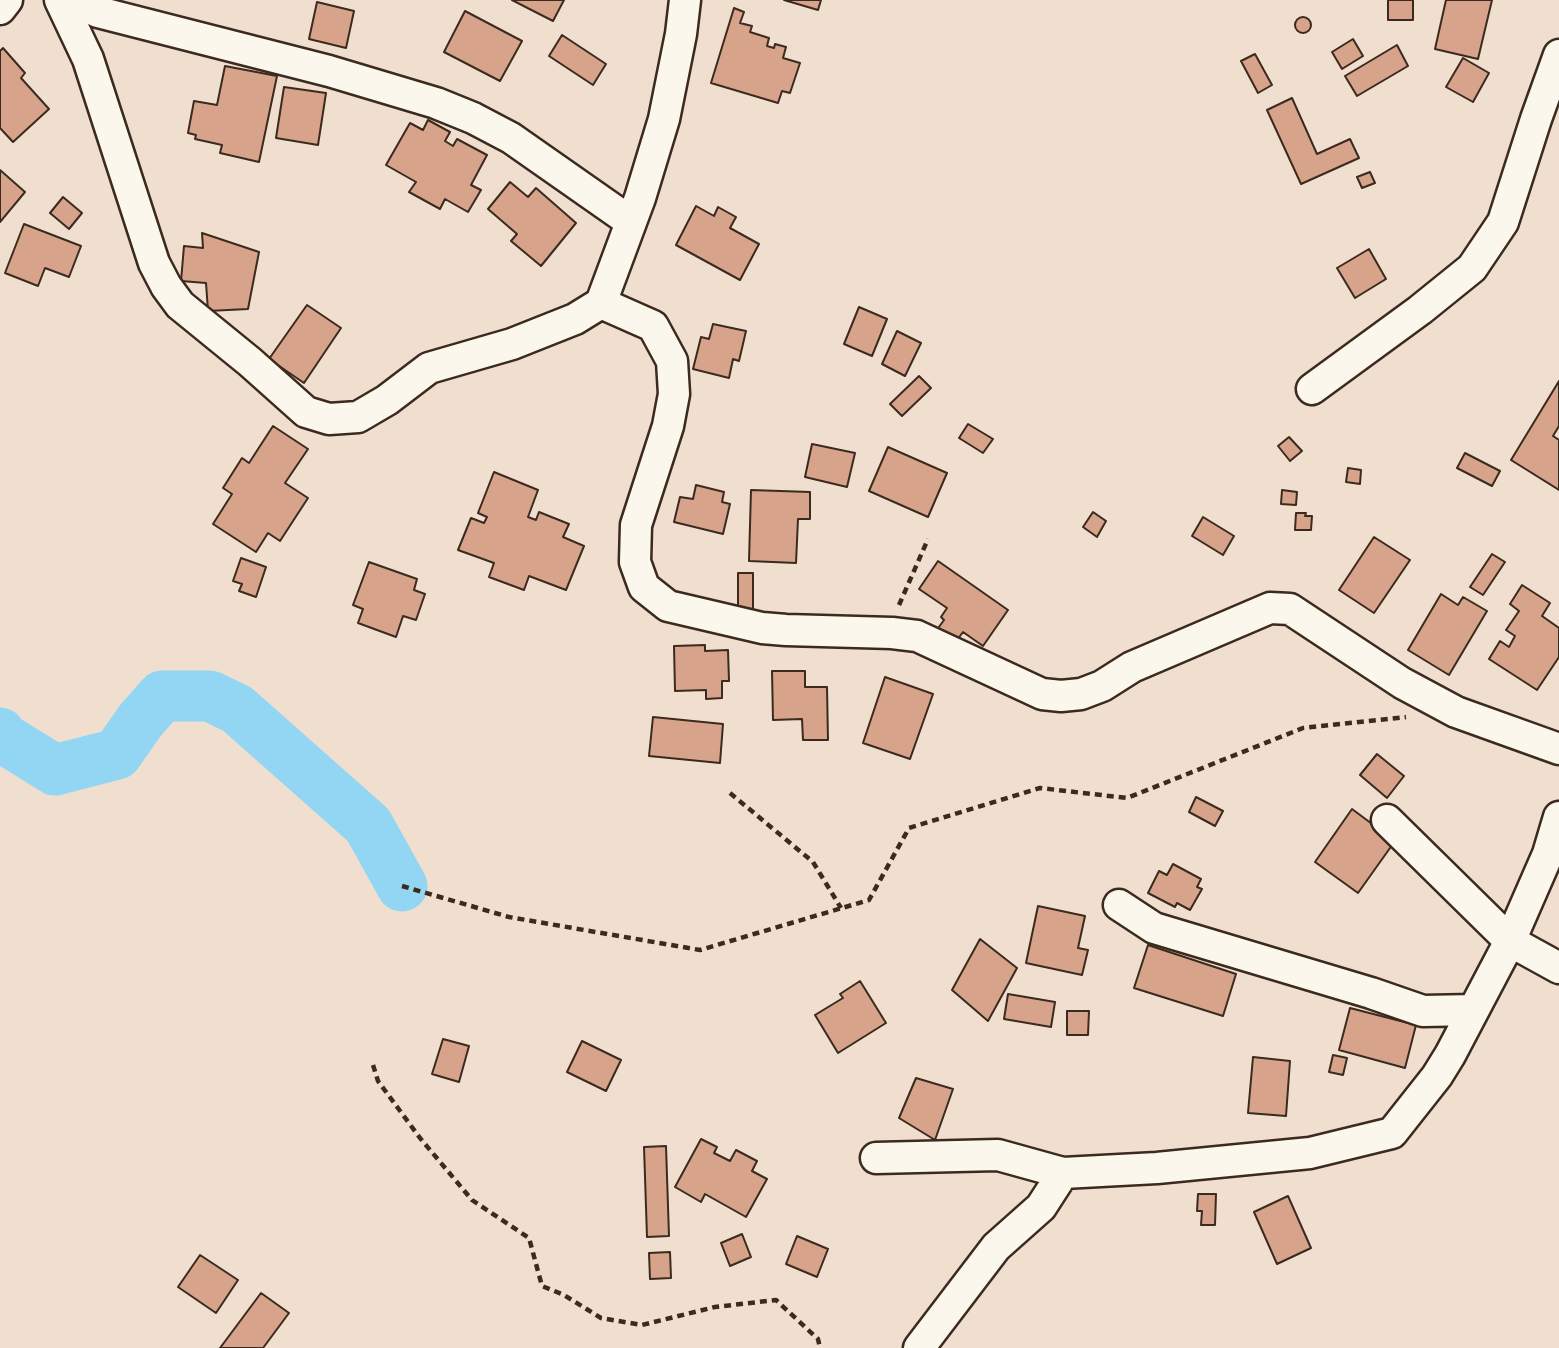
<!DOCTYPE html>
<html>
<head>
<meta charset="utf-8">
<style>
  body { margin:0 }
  canvas { display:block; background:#f0decf }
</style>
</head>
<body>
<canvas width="1559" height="1348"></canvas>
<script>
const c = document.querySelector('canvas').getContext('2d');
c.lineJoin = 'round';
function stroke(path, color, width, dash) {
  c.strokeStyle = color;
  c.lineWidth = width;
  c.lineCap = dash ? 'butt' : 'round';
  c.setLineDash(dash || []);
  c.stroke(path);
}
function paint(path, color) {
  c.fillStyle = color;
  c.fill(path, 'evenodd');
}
const river = new Path2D(`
  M0,733L3,738L55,770L117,754L140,721L162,696H210L237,709L368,825L402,886`);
const building = new Path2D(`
  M512,0H564L553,21Z
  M784,0H821L818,10Z
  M1388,0H1413V20H1388Z
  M1446,0H1492L1478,59L1435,49Z
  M317,2L354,11L346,48L309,39Z
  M734,8L744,12L740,23L752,26L750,32L769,38L767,46L774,48L775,44L786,47L783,58L800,63L790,93L782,91L778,103L711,83Z
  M465,11L522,41L500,81L444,52Z
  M1295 25a8 8 0 1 1 16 0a8 8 0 1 1-16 0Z
  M562,35L606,64L593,85L549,56Z
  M1353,39L1363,56L1342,69L1332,52Z
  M1397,45L1408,66L1357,96L1345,76Z
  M3,48L25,73L21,78L49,109L13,142L0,128V51Z
  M1255,54L1272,85L1258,93L1241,61Z
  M1463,58L1489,73L1473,102L1446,87Z
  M225,66L277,76L259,162L220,153L222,145L195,139L196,135L188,133L194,101L217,105Z
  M284,87L326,93L318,145L276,138Z
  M1292,98L1317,154L1350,139L1359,158L1301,184L1267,110Z
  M428,120L450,132L445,141L453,146L457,139L487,155L471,185L481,190L468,212L445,199L440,209L409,192L416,182L386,165L410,123L423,130Z
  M0,170L25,192L0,222Z
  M1370,172L1375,183L1362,188L1357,177Z
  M510,182L528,197L536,188L576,223L541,266L511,241L517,234L488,209Z
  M63,197L82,213L69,229L50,213Z
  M696,206L714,216L718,207L736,217L730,228L759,244L740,280L676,245Z
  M24,224L81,246L69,277L45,268L38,286L5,273Z
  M202,233L259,252L248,309L208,311L206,283L181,281L184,246L203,248Z
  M1369,249L1386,279L1355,298L1337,268Z
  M307,305L341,328L304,383L269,359Z
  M859,307L887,319L872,356L844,344Z
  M713,324L746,331L739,361L733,359L729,378L693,369L701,337L709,339Z
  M897,331L921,343L905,376L882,364Z
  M919,376L931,388L902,416L890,404Z
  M1559,381V426L1553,436L1559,440V490L1511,460Z
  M968,424L993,439L983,453L959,438Z
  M273,426L308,449L285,483L308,498L280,541L268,533L256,552L213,524L232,494L223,488L242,458L249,463Z
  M1289,437L1302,451L1290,461L1278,446Z
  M812,444L855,453L847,487L805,477Z
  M888,447L947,473L928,517L869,491Z
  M1465,453L1500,471L1492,486L1457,468Z
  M1348,468L1361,470L1360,484L1346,482Z
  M494,472L538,490L528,517L536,520L539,512L569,524L563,537L584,546L566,590L529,576L524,590L489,577L494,563L458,550L471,518L484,523L487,517L478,513Z
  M696,485L724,492L722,502L730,504L723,534L674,522L680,497L693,499Z
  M751,490L810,492V519H798L796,563L749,561Z
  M1282,490L1297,492L1296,505L1281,504Z
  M1093,512L1106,521L1097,537L1083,527Z
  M1296,513H1306L1305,516H1312L1311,530H1295Z
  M1203,517L1234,536L1223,555L1192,536Z
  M1374,537L1410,560L1374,613L1339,590Z
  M1492,554L1505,562L1483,595L1470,587Z
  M241,558L266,567L256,597L239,591L242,584L233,581Z
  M938,561L1008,610L983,646L963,632L954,644L936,631L944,620L941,617L947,608L919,589Z
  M369,562L417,579L414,590L425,594L416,620L403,616L396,637L358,623L363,609L353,605Z
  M738,573H753V611H738Z
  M1522,585L1550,603L1542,616L1559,628V657L1537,690L1489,659L1500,641L1509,647L1515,636L1506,630L1519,611L1510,604Z
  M1441,594L1458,605L1463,597L1487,611L1449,675L1408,650Z
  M705,645V651L728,650L729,681H722V698L706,699V690L675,691L674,646Z
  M772,671H805V687H827L828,740H803L802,719L773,720Z
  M885,677L933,694L910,759L863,743Z
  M653,717L723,724L720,763L649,756Z
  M1377,754L1404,776L1387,798L1360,775Z
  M1196,797L1223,811L1215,826L1189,812Z
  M1352,809L1395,841L1358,893L1315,862Z
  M1173,864L1201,879L1197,887L1202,889L1190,910L1177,903L1175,907L1148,893L1159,871L1167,875Z
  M1038,906L1085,916L1078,948L1088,950L1082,975L1026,963Z
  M980,939L1017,968L988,1021L952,990Z
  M1148,945L1236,974L1223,1016L1134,988Z
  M860,981L886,1023L838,1053L815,1015L843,998L840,994Z
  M1008,994L1055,1002L1051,1027L1004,1019Z
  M1350,1008L1416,1025L1405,1068L1339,1050Z
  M1067,1011H1089L1088,1035H1067Z
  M443,1039L469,1046L459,1082L432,1074Z
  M582,1041L621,1060L606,1091L567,1072Z
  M1333,1055L1347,1058L1343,1075L1329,1072Z
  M1253,1057L1290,1061L1286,1116L1248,1113Z
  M916,1078L953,1089L935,1140L899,1118Z
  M701,1139L717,1147L714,1153L730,1161L736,1150L757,1161L752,1171L767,1179L746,1217L705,1194L701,1202L675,1187Z
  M666,1146L669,1236L647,1237L644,1147Z
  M1198,1194H1216L1215,1225H1201L1202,1211H1197Z
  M1288,1196L1311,1248L1277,1264L1254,1212Z
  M742,1234L751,1257L730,1266L721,1243Z
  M797,1236L828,1249L817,1277L786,1264Z
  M670,1252L671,1278L650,1279L649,1253Z
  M200,1255L238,1280L216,1313L178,1287Z
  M261,1293L289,1313L263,1348H220Z`);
const path = new Path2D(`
  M899,605L928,539
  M730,793L813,862L841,908
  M402,886L509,917L700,950L869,900L909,828L1040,788L1127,798L1303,728L1406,717
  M373,1065L378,1081L420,1138L472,1200L529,1238L542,1286L564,1295L601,1318L642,1325L715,1307L776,1300L818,1339L820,1348`);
const street = new Path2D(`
  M60,0L88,59L154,263L166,286L180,305L250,362L306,412L329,419L358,417L387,400L429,368L512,344L575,319L601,303L640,198L664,119L681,34L685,0
  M70,0L98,12L329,71L436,103L473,118L511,138L631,222
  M0,9L7,0
  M601,303L653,326L672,361L674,394L668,426L636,525L635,562L644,587L668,606L762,628L786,630L892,633L917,636L1042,694L1061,696L1081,694L1102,686L1132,667L1270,608L1290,609L1402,683L1456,712L1559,749
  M1312,389L1420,310L1472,268L1503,222L1536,119L1559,55
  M1387,820L1510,941L1559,968
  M1119,905L1154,928L1371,993L1423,1011L1473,1010
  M876,1158L998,1155L1063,1173L1157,1168L1310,1153L1392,1133L1437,1076L1450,1055L1510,941L1548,854L1559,817
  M919,1348L996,1247L1041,1207L1063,1173`);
stroke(river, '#92d6f3', 51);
paint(building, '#d7a48b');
stroke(building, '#3b2a1e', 2);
stroke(street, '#3b2a1e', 35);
stroke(path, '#3b2a1e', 4.5, [7, 5]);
stroke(street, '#fbf7ec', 30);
</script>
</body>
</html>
